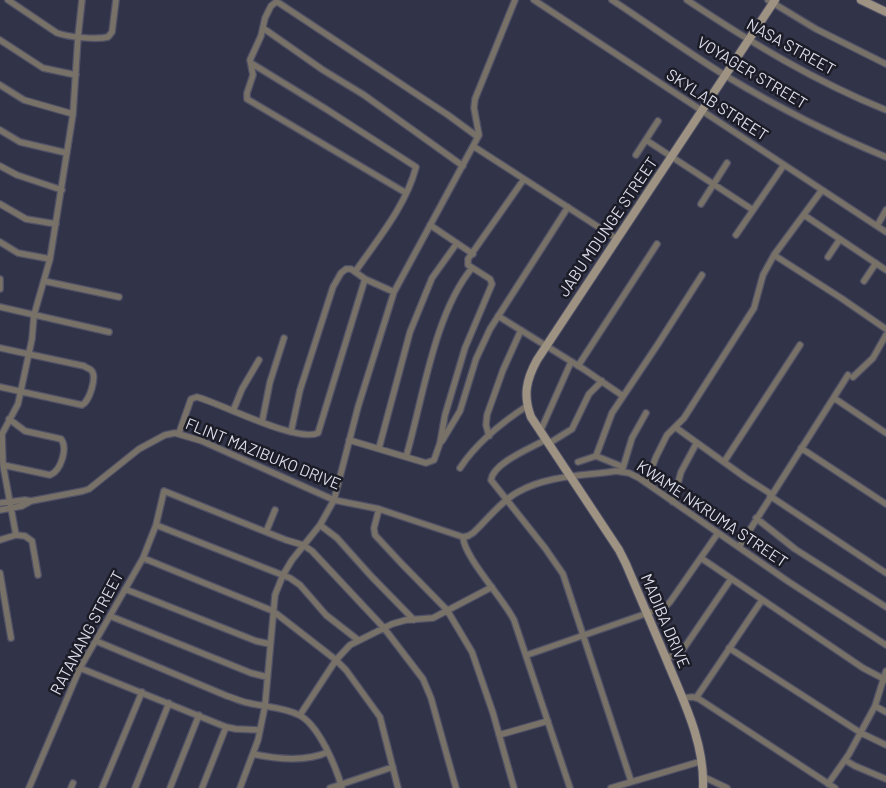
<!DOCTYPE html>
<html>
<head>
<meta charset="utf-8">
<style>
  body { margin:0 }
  canvas { display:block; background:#313349 }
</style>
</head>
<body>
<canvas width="886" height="788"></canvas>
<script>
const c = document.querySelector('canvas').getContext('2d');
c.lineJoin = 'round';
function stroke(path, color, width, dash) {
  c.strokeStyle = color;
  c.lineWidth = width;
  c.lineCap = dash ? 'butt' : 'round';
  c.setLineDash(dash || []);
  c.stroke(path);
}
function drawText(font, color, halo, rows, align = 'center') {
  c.font = font + ' Barlow,sans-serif';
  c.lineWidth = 5;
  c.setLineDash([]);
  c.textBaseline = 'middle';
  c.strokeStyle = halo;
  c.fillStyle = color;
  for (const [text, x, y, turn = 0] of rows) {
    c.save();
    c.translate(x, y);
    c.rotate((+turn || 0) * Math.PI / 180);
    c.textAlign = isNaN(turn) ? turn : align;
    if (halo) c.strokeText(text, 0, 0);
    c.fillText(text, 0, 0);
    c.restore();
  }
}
const street = new Path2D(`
  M8,0L57,33C69,37 96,40 108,37L112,32L116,0
  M534,0L886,232
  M612,0C650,25 687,52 726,76C777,107 830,134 886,157
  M687,0C750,42 816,82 886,110
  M768,0L816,29L886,64
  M263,28L323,70L364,95L463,166
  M0,40L43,68L76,75
  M251,63L326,109L416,167C406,206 377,240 355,272
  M0,85L24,100L73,114
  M0,130L20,142L67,153
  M646,140L753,210
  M473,146L617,239
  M636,155L658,121
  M0,166L17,175L62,190
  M406,193L247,99V93L253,75L250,60L261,36L265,18L271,6L276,2L279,3L448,115L478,137
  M0,204L26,219L56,224
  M701,204L727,163
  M804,215L886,270
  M430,225L473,254
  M877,226L886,210
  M736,235L784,165
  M0,242L18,253L50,259
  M774,255L841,298L886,329
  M828,257L840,239
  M0,279V289
  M44,281L119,297
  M864,281L876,263
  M0,307L109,332
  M498,316L585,370L623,396
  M0,348L84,366C85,367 90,369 91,370C98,376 89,402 82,405L0,387
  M578,366L657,244
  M853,377L873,358L886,335
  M833,399L837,400L886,433
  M233,411L242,389L259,360
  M262,422L270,382L284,338
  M675,427L746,478L771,494
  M291,432L300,390L333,287L341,273L346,269H351L365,279L394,292
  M540,432L571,362
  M179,433L191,399L197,397C222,404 297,443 318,433L365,279
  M489,436L486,425L487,415L503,370L521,330
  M349,440L426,463L434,460L440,443L445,415L465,348L492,284L490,279L468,265V259L524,179
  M545,440C531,448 493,463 491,480L545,548L563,574L631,781
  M442,441L460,411L476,359L490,329L568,207
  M548,444L572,429L589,394L602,381
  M379,448L410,332L432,278L457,243
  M801,448L886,504
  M596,456L612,413L658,344L702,275
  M406,457C423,399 434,314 472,268
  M578,462L596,456L623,467
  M724,462L800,345
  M3,465L50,475C61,471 68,448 61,439L25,431L9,419
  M460,468C477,442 501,423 527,406
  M622,471L632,438L646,413
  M646,483L656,457L667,435L684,418L754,308L763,275L774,255L822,190
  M770,496L886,573
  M673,502L681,472L696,444
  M0,503L25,500L31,501
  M379,509L374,528L375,535L401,563L447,610L472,652L493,713L514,788
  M0,510L22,506L31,501L83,491L89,489L139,449L165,435L175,433L202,441L334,500L379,509L463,537C464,557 503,598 514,620L570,788
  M756,518L795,549L886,607
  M156,525L290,578L300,585L326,615L358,640
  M320,525L337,538L371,576L414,620
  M266,532L275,510
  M16,535L25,536L32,541L38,575
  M463,537L468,536L473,533C487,520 501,501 518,492C548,475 584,476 616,471L629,473L639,478L789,582L886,645
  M0,540L16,535L3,465L2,434L18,404L32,339L34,315L50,259L73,114L78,37L82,0
  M739,547L848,375
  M143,558L273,611L336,660L346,670L380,717L398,788
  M701,558L863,668L886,680
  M0,573L11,638
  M125,589L256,641L270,644
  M110,616L251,673L267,677
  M96,641L227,696C234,698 242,702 249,703C265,707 284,707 299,715C319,725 336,767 342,788
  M729,648L861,733L886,745
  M527,655L665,607L670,602L718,533
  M665,657L675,656L682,651L731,579
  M80,668L226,727L236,729L260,730
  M682,698L693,697L699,699L835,788
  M696,698L762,600
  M875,706L886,712
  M300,715L336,660L350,645L392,624L406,620L433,618L492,587
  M499,735L548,721
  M253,754C276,759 306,762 328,752
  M845,760L855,766L886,779
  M704,777L727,788
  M828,784L849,754L875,706L886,671
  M29,788L80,668L143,558L156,525L164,491L286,540L303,545L312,551L384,628L423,679L431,698L456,788
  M71,788L73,783
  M102,788L142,692
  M135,788L169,703
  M170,788L199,715
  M202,788L226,727
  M240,788L258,740L265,706L275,595L283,575L292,560L320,525L334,500L358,407L394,292L479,135L474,108L475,99L515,0
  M330,788L393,767
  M611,788L702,761`);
const secondary = new Path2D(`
  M861,0L886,12
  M703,788C705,742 682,698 665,656C652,626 639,595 626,564L619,550L531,417C523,396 526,380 537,360L775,0`);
const streetNames = [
  ["NASA STREET",791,47,29],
  ["VOYAGER STREET",752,73,31],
  ["SKYLAB STREET",717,105,33],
  ["JABU MDUNGE STREET",608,227,-56],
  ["FLINT MAZIBUKO DRIVE",263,454,22],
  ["KWAME NKRUMA STREET",712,514,34],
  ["MADIBA DRIVE",665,621,67],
  ["RATANANG STREET",87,633,-62]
];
stroke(street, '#505166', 8);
stroke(secondary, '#505166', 10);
stroke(street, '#787167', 5.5);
stroke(secondary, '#9e9282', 8);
drawText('16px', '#dbdceb', '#1b1c26', streetNames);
</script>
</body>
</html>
